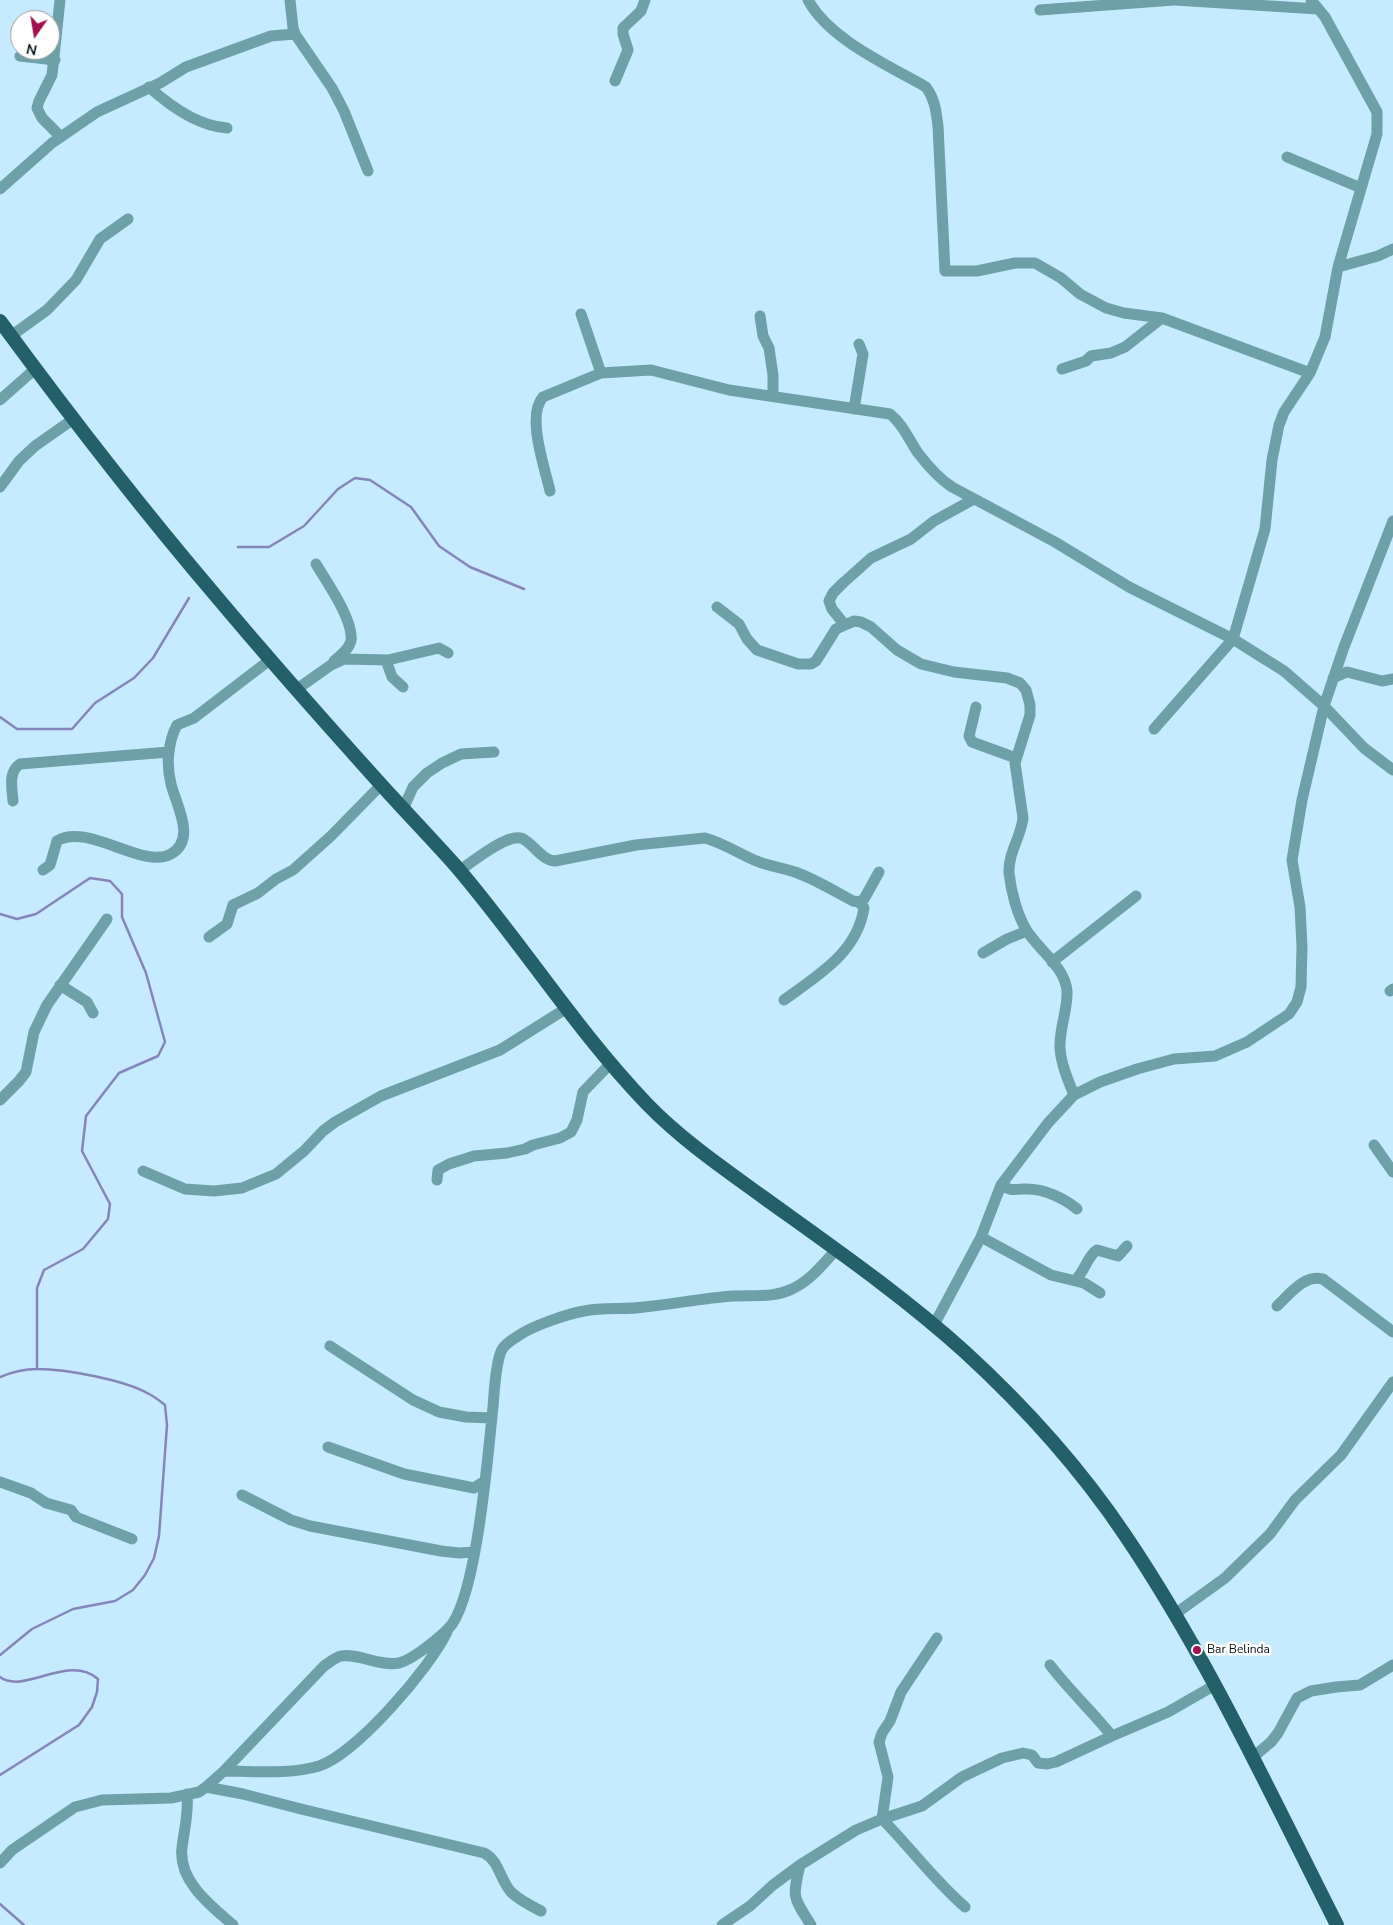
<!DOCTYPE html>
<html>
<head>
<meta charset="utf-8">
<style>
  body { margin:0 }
  #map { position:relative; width:1393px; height:1925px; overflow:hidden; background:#c6eaff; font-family:"Nunito Sans",sans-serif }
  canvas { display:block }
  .north { position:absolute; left:10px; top:10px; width:50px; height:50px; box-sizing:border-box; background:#fff; border:1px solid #9b9fa2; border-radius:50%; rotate:193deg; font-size:14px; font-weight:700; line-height:20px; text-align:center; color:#041017 }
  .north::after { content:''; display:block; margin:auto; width:18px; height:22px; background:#a31051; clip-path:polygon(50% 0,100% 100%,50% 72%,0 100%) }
</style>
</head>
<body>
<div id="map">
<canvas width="1393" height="1925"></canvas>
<div class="north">N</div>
</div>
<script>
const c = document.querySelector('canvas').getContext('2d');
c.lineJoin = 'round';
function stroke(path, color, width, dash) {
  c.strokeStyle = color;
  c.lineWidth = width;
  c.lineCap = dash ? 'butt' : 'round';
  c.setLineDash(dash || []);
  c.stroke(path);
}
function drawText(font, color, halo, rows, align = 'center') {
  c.font = font + ' "Nunito Sans",sans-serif';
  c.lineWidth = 5;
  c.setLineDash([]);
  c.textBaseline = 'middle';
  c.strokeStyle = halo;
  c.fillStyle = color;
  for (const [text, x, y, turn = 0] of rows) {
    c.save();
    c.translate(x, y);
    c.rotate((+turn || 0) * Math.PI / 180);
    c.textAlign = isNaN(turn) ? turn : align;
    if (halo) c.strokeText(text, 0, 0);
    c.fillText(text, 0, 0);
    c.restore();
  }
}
const stream = new Path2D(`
  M238,547H269L304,526L338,489L355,478L370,480L411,507L439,546L470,567L524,589
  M0,717L17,729H72L95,703L134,678L153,658L189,598
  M0,914L17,919L36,914L90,878L110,881L122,894V917L146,973L165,1042L158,1056L119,1073L86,1116L82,1151L110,1204L108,1219L83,1249L44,1270L37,1288V1369
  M0,1377C12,1372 24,1369 37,1369C66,1369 125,1380 149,1394C155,1397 160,1401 165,1405L167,1425L159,1536L154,1558L145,1575L133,1590L115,1601L73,1609L32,1629L0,1655
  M0,1677C24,1695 68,1653 98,1679L97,1692L92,1707L79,1725L0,1775
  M0,1904L24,1925`);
const minor = new Path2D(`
  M60,0L52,75L39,101L37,108L42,118L60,136
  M290,0L293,28L295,34L332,88L344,111L368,171
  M808,0C830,40 888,65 926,87C935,99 936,111 938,126L945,271H977L1015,263H1035L1061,278L1080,294L1106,308L1124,313L1162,318L1310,373
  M1175,0L1318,9
  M1311,0L1325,17L1377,112V134L1338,267
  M1040,10L1174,0
  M20,56L55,60
  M615,81L628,50L623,34V28L641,11L645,0
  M149,87C170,106 198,126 227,128
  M1287,157L1361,188
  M0,189L52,143L97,112L160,83L186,67L271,36L295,34
  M581,314L601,373
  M760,316L763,336L769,348L773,375V396
  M11,336L47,310L76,280L100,239L128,219
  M1062,369L1086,361L1091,356L1111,353L1125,347L1162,318
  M0,400L35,369
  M854,409L863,354L859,344
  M0,487L19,461L35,446L72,420
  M550,491C545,468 526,416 543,397L601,373L651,370L729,390L890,414C903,424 909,440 918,453C928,466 938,478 952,487L1055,542L1129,587L1233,639L1284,671L1324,706L1364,748L1393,770
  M316,564C326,581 354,620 351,641C349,649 340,656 334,661
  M717,607L739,624L747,639L757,650L798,664H811L816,661L836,629L854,621L861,622L871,627L897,650L921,664L954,672L1007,678L1020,683L1026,690L1030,705V715L1015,763L1023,818C1021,837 1008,853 1009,873C1011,891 1017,915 1027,931C1039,950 1065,967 1067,991C1068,1009 1059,1029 1060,1048C1061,1064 1068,1080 1074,1095
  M844,624L832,609L829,601L833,593L843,583L871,558L911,539L934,521L974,499
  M386,660L392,677L403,687
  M1333,678L1347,672L1382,681L1393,679
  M297,689L331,665L344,659L388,660L439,648L448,653
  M976,707L969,736L972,742L1016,758
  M1154,729L1233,639L1265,529L1272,460L1279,425L1284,412L1310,373L1325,337L1338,267L1378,256L1393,249
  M13,801C12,788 8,772 20,764L169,752
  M404,807L413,787L427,773L442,763L461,754L494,752
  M43,870L50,865L57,841C88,822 143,870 171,854C197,839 176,805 171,784C166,765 168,742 177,725L194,718L271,659
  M459,871C472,862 505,835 520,838C524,838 527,842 530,844C537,850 544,860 555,861L636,845L705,838C723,843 738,853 754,860C767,866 781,867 795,872C815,879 834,891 853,901L859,902L864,899L879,872
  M209,937L227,924L233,905L258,893L276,879L293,870L331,836L381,785
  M983,953L1007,939L1027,931
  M1052,962L1136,896
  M60,985L87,1002L93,1013
  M1390,991L1393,989
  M784,1000C818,975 857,953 864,908L859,902
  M0,1100L19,1081L26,1072L34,1032L47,1005L107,919
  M1374,1145L1393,1172
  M143,1171L185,1189L214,1191L242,1188L276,1174L304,1151L323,1131L335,1122L381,1096L500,1050L567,1008
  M437,1180L438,1170L449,1164L474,1156L507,1153L525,1149L533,1145L560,1138L571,1132L577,1120L583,1092L610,1064
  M1001,1185C1015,1193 1013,1188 1027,1189C1044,1189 1064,1198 1077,1209
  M981,1237L1051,1275L1084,1283L1100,1293
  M1075,1280C1085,1272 1087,1256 1097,1250L1118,1256L1127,1246
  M1277,1306C1289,1295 1304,1274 1323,1279L1393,1332
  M934,1325L981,1237L1001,1185L1048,1123L1074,1095L1100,1082L1137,1069L1174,1059L1215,1056L1247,1042L1289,1014L1297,1002L1301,987L1302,947L1300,907L1292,860L1302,800L1324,706L1344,647L1393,521
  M330,1346L413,1400L439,1412L466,1417L492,1418
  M328,1447L404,1474L474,1488L485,1481
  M0,1482L31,1493L46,1503L71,1510L76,1517L132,1539
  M242,1495L291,1520L310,1526L441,1551L459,1553L474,1552
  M1175,1614L1225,1578L1270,1534L1295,1500L1341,1455L1393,1382
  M1050,1665C1069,1690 1092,1711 1112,1736
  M1252,1758L1271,1742L1278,1733L1297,1698L1311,1691L1336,1687L1360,1685L1393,1665
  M224,1771C255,1771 289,1775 319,1766C356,1754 430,1668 447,1632
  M206,1787L243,1794L301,1809L484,1853C499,1860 500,1880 511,1892C519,1900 531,1906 541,1911
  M187,1794C189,1813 184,1830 182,1848C178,1881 211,1906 233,1925
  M887,1818L886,1823C913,1851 936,1882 965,1907
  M882,1819L888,1777L879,1742L882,1733L890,1721L901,1692L937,1638
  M0,1863L12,1850L75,1807L102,1800L171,1798L199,1792L206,1787L224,1771L324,1666C329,1663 334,1658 341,1656C359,1653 380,1667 399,1663C412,1660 438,1639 448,1629C477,1601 488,1451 493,1407C494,1394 496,1357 503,1348C506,1344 513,1339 518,1336C532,1326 567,1314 584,1311C604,1307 624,1310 644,1307C674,1304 703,1298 734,1296C753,1295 774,1298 792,1289C810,1281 823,1264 836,1250
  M800,1865C792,1898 793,1897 811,1925
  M722,1925L750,1906L773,1885L800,1865L856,1830L882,1819L922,1806L962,1777L1002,1758L1023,1753L1032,1755L1038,1763L1047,1764L1056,1762L1112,1736L1168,1712L1215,1685`);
const major = new Path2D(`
  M0,321C69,415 140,507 216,596C268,658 322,719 376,779C402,808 429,836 455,865C522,943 576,1030 647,1104C682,1140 723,1168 763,1197C831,1246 902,1295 965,1352C1024,1406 1080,1468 1125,1535C1208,1658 1270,1793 1337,1925`);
const markers = [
  [1197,1650,5,"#a31051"]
];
const poiNames = [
  ["Bar Belinda",1207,1650]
];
stroke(stream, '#8486b9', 2.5);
stroke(minor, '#6da0a8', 11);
stroke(major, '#246069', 14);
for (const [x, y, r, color] of markers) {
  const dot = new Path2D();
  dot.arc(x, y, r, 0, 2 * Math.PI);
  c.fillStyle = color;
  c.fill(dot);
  stroke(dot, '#fff', 2);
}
drawText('12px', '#041017', '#fff', poiNames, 'left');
</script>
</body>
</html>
